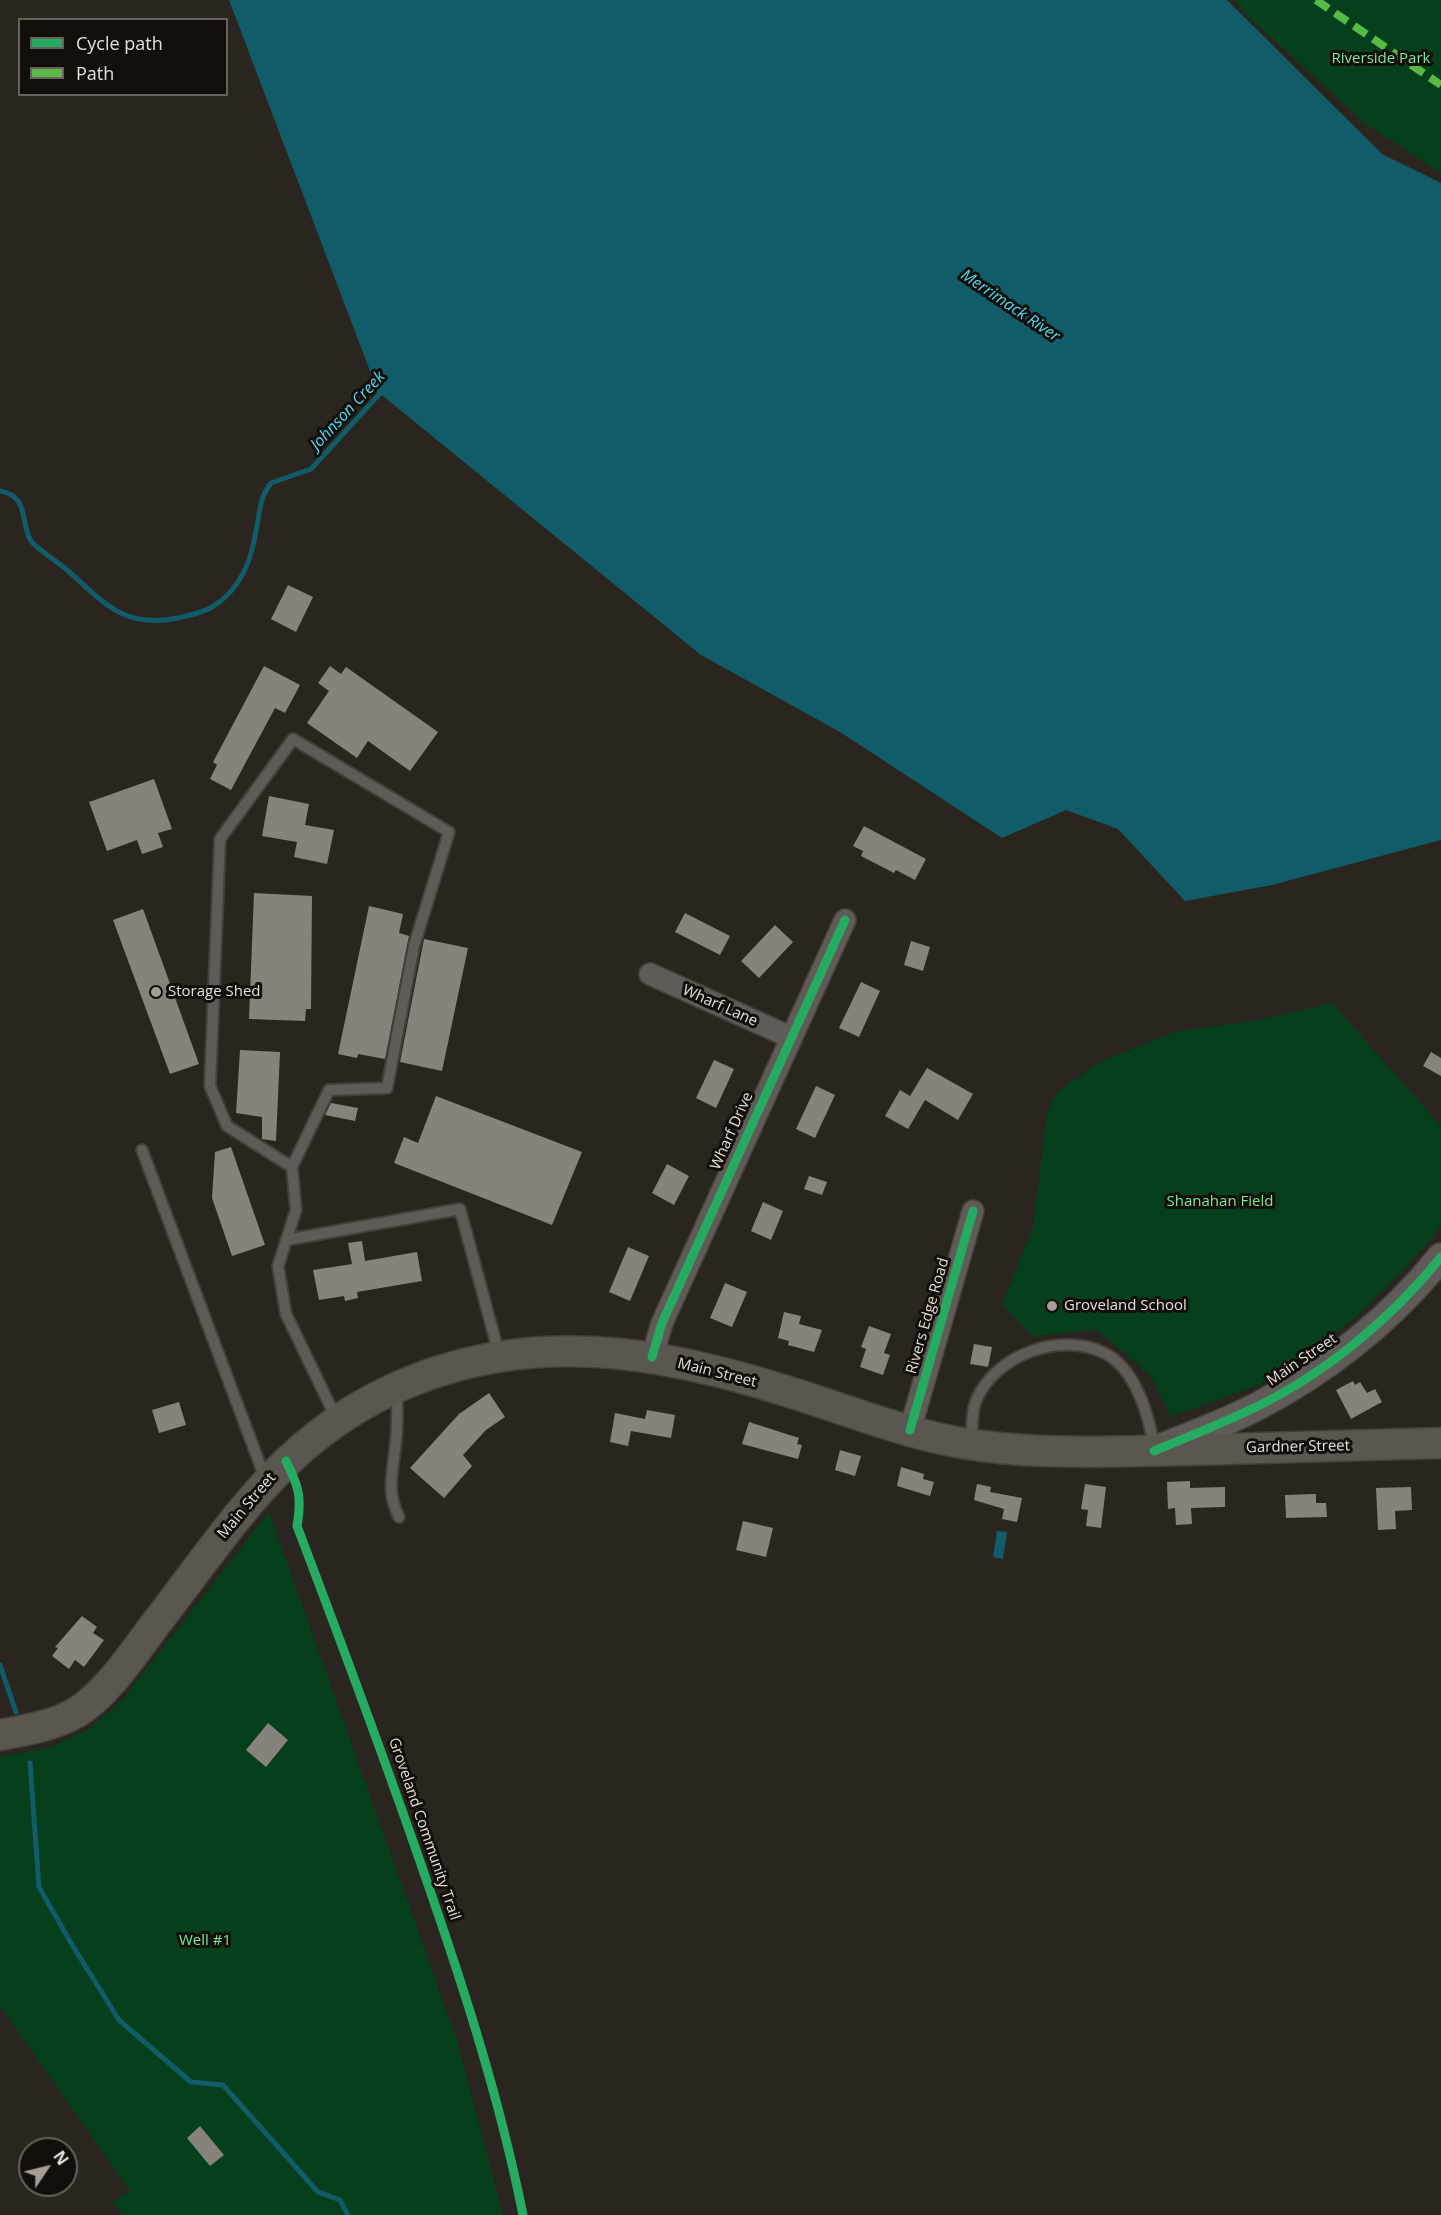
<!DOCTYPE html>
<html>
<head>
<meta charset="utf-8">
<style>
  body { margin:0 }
  #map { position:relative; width:1441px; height:2215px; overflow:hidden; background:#2b251f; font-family:"Open Sans",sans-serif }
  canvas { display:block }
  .legend { position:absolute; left:18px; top:18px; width:210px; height:78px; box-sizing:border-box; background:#140e0a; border:2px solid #68615c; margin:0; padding:8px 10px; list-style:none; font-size:18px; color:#e6ded8 }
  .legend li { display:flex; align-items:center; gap:12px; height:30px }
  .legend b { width:30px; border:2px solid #68615c }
  .north { position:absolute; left:18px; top:2137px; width:60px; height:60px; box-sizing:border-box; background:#140e0a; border:2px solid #68615c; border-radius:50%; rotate:55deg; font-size:16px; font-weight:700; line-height:24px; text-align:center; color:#e6ded8 }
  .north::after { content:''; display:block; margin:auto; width:21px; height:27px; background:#a59d97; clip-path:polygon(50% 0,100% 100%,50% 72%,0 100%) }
</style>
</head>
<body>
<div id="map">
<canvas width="1441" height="2215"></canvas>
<ul class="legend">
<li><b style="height:8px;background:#26ab63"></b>Cycle path</li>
<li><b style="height:8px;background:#58b947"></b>Path</li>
</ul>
<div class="north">N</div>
</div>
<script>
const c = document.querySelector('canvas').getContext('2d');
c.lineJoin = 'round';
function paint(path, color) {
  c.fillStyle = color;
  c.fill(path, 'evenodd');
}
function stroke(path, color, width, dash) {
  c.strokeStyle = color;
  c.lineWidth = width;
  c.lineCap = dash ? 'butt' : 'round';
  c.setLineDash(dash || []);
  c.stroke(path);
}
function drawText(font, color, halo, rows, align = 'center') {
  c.font = font + ' "Open Sans",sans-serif';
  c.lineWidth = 6;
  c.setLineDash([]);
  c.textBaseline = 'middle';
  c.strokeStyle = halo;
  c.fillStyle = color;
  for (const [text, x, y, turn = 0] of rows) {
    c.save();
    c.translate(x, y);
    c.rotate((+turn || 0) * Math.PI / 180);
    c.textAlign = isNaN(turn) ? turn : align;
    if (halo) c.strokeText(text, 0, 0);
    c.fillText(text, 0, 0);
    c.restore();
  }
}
const green = new Path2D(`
  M1235,0H1441V173L1366,124L1243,12Z
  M1332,1003L1441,1126V1224L1432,1238L1394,1280L1354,1319L1309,1354L1262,1384L1171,1417L1151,1376L1097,1330L1032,1336L1002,1304L1033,1227L1047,1113L1057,1092L1102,1061L1177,1031L1260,1020Z
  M269,1512L457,2040L503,2215H123L112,2202L130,2191L0,2006V1757L51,1747L89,1729L122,1700Z`);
const water = new Path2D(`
  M229,0H1227L1382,154L1441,183V840L1272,885L1185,901L1118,829L1066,810L1002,838L840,732L701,655L378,392Z
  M997,1531L1007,1532L1003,1559L993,1557Z`);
const stream = new Path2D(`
  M0,491C30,496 20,524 31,541C36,548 59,563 67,570C105,603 123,629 178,618C190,615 202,613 212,607C241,590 252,559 257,526C260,510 260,497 271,483L311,469L384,389
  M0,1665L16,1712
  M30,1763L39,1887L71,1943L119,2020L191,2082L223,2085L318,2192L340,2200L348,2215`);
const building = new Path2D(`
  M288,585L313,597L296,632L271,619Z
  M264,666L300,685L285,713L275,708L231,790L210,779L217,765L213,762Z
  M330,666L341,674L346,667L438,732L410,771L368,741L357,758L307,723L329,691L318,683Z
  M154,779L172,829L158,833L163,847L142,854L137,840L107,851L89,802Z
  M269,796L309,804L305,825L334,830L327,864L294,857L297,842L262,836Z
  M864,826L926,859L915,880L896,870L894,873L861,856L863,851L853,846Z
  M254,893L312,896L311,1009H306L305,1021L249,1019Z
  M369,906L403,914L399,933L409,936L385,1059L358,1054L357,1058L338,1054Z
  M143,909L199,1064L170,1074L113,920Z
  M685,913L730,936L720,955L675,932Z
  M775,925L793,942L759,978L741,961Z
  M424,939L468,948L442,1071L400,1062Z
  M911,941L930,947L923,971L904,965Z
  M861,982L880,991L859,1037L839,1028Z
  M240,1050L280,1052L276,1141L262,1139V1117L236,1113Z
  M1431,1052L1441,1058V1076L1423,1066Z
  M714,1060L734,1069L716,1108L696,1098Z
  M927,1068L973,1094L958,1120L925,1100L908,1129L885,1116L900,1090L910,1096Z
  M816,1086L835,1095L815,1138L796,1129Z
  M436,1096L582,1152L552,1225L394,1163L404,1137L418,1143Z
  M331,1103L358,1108L355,1121L325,1115Z
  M231,1147L265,1245L232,1256L212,1198L215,1152Z
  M667,1164L689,1176L674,1205L652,1193Z
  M809,1176L827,1182L822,1195L804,1189Z
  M763,1202L783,1211L771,1240L751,1231Z
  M362,1241L365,1261L417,1252L422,1281L357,1292L358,1298L345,1301L344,1296L319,1300L313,1270L352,1264L348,1243Z
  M628,1247L649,1256L630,1301L609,1292Z
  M725,1283L747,1292L732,1327L710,1318Z
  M784,1312L801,1316L799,1324L822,1330L814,1352L788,1345L789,1341L778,1338Z
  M869,1326L891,1334L884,1353L890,1355L883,1375L860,1367L866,1349L861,1347Z
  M974,1344L992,1347L988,1367L970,1364Z
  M1353,1381L1355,1385L1360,1382L1367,1393L1375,1389L1382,1402L1351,1419L1336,1390Z
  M489,1393L505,1417L486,1430L463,1455L472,1466L444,1498L410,1468L459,1414Z
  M179,1402L186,1425L159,1433L152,1410Z
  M647,1410L675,1415L671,1438L631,1431L628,1446L610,1442L615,1413L645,1419Z
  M749,1422L799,1438L797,1444L802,1445L798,1459L742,1444Z
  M840,1450L861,1456L855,1476L835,1470Z
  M901,1467L924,1474L923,1479L934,1482L930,1496L897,1486Z
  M1190,1481V1488L1225,1487V1507L1191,1508L1192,1524L1176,1525L1175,1508L1168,1509L1167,1482Z
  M977,1484L991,1487L990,1492L1022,1498L1017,1522L1002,1519L1004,1509L974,1500Z
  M1085,1484L1106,1487L1101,1528L1086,1526L1088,1510L1081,1509Z
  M1411,1487L1412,1510L1395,1511L1396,1529L1378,1530L1376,1488Z
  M1316,1494V1503H1326L1327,1517L1286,1518L1285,1495Z
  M743,1521L773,1528L766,1557L736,1550Z
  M82,1616L97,1627L93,1633L104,1640L84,1667L75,1660L69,1669L52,1656L58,1648L55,1647Z
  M268,1723L288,1740L266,1767L246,1750Z
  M200,2126L224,2155L210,2166L187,2138Z`);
const service = new Path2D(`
  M142,1150L265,1478
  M292,1167L329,1090L387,1088L414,946L449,832L293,739L220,839L210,1086L227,1126L292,1167L296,1210L278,1266L286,1314L337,1420
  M286,1240L460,1209L499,1354
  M397,1391C397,1407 398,1423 396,1439C394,1467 385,1491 399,1517
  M972,1442C972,1428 971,1414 976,1401C994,1355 1061,1331 1104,1353C1136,1368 1149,1417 1154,1447`);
const minor = new Path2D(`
  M650,974L790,1037
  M652,1357L662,1323L845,920
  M910,1430L973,1211`);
const tertiary = new Path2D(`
  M1158,1449C1191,1435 1226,1423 1258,1406C1328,1369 1392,1318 1441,1257`);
const secondary = new Path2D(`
  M0,1735C26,1730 54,1726 77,1712C107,1694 135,1651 157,1622C239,1516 292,1424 425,1376C556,1328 683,1357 811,1399C866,1417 923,1439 982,1446C1051,1455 1121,1451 1191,1450C1274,1447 1358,1446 1441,1443`);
const quiet = new Path2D(`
  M1316,0L1441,85`);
const cycleway = new Path2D(`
  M652,1357L662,1323L845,920
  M910,1430L973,1211
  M1154,1451C1188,1437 1223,1423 1256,1407C1326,1373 1392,1318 1441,1257
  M286,1461C299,1487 302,1497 297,1526C338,1634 378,1741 416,1850C458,1970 498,2090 523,2215`);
const markers = [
  [156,992,6,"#a59d97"],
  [1052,1306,6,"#a59d97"]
];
const parkNames = [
  ["Riverside Park",1381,59],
  ["Shanahan Field",1220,1202],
  ["Well #1",205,1941]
];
const poiNames = [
  ["Storage Shed",168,992],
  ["Groveland School",1064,1306]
];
const streetNames = [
  ["Wharf Lane",720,1006,24],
  ["Wharf Drive",732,1131,-66],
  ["Rivers Edge Road",928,1316,-74],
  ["Main Street",1302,1360,-34],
  ["Main Street",717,1373,14],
  ["Gardner Street",1298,1447,-1],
  ["Main Street",247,1506,-50],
  ["Groveland Community Trail",424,1829,71]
];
const waterNames = [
  ["Merrimack River",1010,306,34],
  ["Johnson Creek",348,411,-47]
];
paint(green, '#063f1b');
paint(water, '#115c69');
stroke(stream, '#115c69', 5);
paint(building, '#88827d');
stroke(service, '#45403b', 14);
stroke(minor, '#45403b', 24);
stroke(tertiary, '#45403b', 30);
stroke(secondary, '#45403b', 33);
stroke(service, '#605b56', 10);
stroke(minor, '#605b56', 21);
stroke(tertiary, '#605b56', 27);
stroke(secondary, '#595750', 30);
stroke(quiet, '#58b947', 8, [15, 8]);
stroke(cycleway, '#26ab63', 9);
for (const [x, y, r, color] of markers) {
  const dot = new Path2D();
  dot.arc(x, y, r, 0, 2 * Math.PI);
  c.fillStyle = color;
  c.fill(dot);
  stroke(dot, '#140e0a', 2);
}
drawText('15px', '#7ae995', '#140e0a', parkNames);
drawText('15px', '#e6ded8', '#140e0a', poiNames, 'left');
drawText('15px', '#e6ded8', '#140e0a', streetNames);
drawText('italic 16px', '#4cdaf6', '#140e0a', waterNames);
</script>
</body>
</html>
